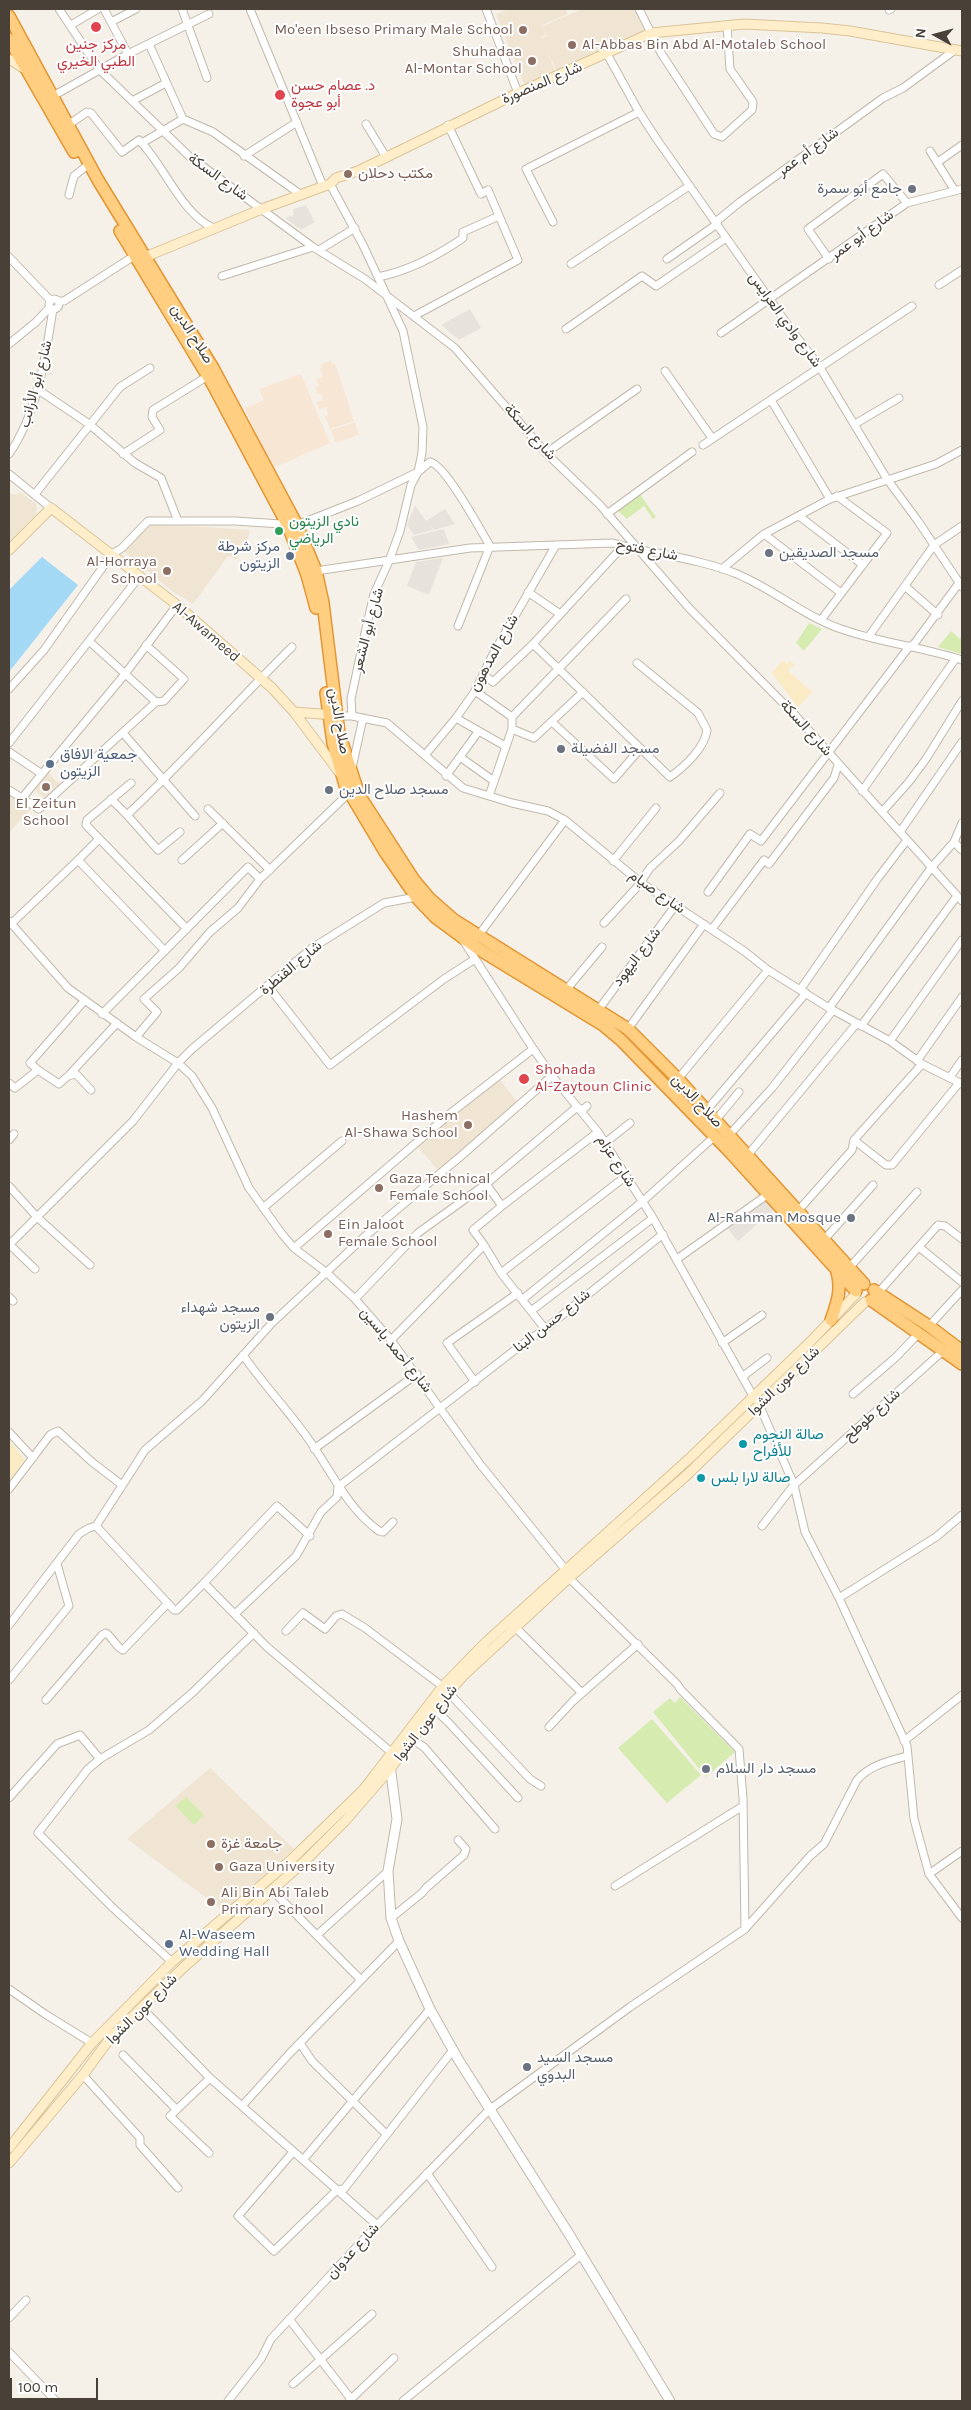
<!DOCTYPE html>
<html>
<head>
<meta charset="utf-8">
<style>
  body { margin:0 }
  #map { position:relative; width:971px; height:2410px; overflow:hidden; background:#f5f1e9; font-family:Karla,sans-serif }
  canvas { display:block }
  .frame { position:absolute; inset:0; border:10px solid #494137; pointer-events:none }
  .north { position:absolute; left:911px; top:10px; width:50px; height:50px; -webkit-text-stroke:4px #fff; paint-order:stroke; rotate:277deg; font-size:14px; font-weight:700; line-height:20px; text-align:center; color:#494137 }
  .north::after { content:''; display:block; margin:auto; width:18px; height:22px; background:#494137; clip-path:polygon(50% 0,100% 100%,50% 72%,0 100%) }
  .scale { position:absolute; left:10px; top:2378px; width:88px; height:22px; box-sizing:border-box; border:2px solid #494137; border-top:0; padding-left:6px; font-size:15px; line-height:18px; white-space:nowrap; color:#494137; -webkit-text-stroke:4px #fff; paint-order:stroke }
</style>
</head>
<body>
<div id="map">
<canvas width="971" height="2410"></canvas>
<div class="frame"></div>
<div class="north">N</div>
<div class="scale">100 m</div>
</div>
<script>
const c = document.querySelector('canvas').getContext('2d');
c.lineJoin = 'round';
function paint(path, color) {
  c.fillStyle = color;
  c.fill(path, 'evenodd');
}
function stroke(path, color, width, dash) {
  c.strokeStyle = color;
  c.lineWidth = width;
  c.lineCap = dash ? 'butt' : 'round';
  c.setLineDash(dash || []);
  c.stroke(path);
}
function drawText(font, color, halo, rows, align = 'center') {
  c.font = font + ' Karla,Vazirmatn,sans-serif';
  c.lineWidth = 4;
  c.setLineDash([]);
  c.textBaseline = 'middle';
  c.strokeStyle = halo;
  c.fillStyle = color;
  for (const [text, x, y, turn = 0] of rows) {
    c.save();
    c.translate(x, y);
    c.rotate((+turn || 0) * Math.PI / 180);
    c.textAlign = isNaN(turn) ? turn : align;
    if (halo) c.strokeText(text, 0, 0);
    c.fillText(text, 0, 0);
    c.restore();
  }
}
const commercial = new Path2D(`
  M331,360L332,364L335,363L354,421L330,429L325,416L328,415L326,407L319,409L316,402L323,400L321,393L317,394L315,388L319,386L316,379L323,377L320,368L322,367L321,364Z
  M301,374L330,443L271,469L245,408L264,400L259,389Z
  M355,422L359,435L335,443L331,430Z`);
const industrial = new Path2D(`
  M306,205L315,222L301,230L285,218L294,215L293,209Z
  M470,309L481,328L459,340L441,325Z
  M415,505L426,521L445,509L455,524L434,530L429,525L433,530L414,535L407,525Z
  M444,529L449,544L419,550L411,537Z
  M443,558L429,595L407,586L416,562Z
  M764,1195L776,1208L738,1241L726,1227Z`);
const education = new Path2D(`
  M509,9H565L568,14L542,25L546,35L541,37L542,38L547,36L543,26L582,9H634L645,32L556,70L546,48L555,71L524,84L496,14Z
  M20,492L36,504L37,509L36,514L9,542V493L16,495Z
  M146,525L206,527L250,530L247,542L237,559L228,556L193,604L172,591L123,551Z
  M48,773L60,784L44,798L33,789Z
  M9,794L31,809L9,833Z
  M499,1079L519,1104L440,1172L418,1147L456,1111Z
  M210,1768L294,1849L224,1911L127,1839Z`);
const green = new Path2D(`
  M639,493L656,517L653,519L644,506L627,519L617,510Z
  M809,623L822,629L804,651L796,643Z
  M951,631L960,639L962,636V654L938,647Z
  M680,1697L735,1752L706,1777L653,1712L670,1698L675,1703Z
  M652,1719L701,1775L667,1803L618,1748Z
  M186,1797L204,1815L194,1825L176,1806Z`);
const sand = new Path2D(`
  M783,660L787,664L790,661L794,664L788,671L812,692L798,707L772,673Z
  M9,1440L25,1460L9,1483Z`);
const water = new Path2D(`
  M42,557L78,585L9,672V590Z`);
const minor = new Path2D(`
  M59,9L99,69L190,157L313,247L365,279L455,348L546,453L600,505L689,608L795,715L962,901
  M104,9L128,54
  M182,9L207,78
  M250,9L323,186
  M486,9L518,93
  M639,9L661,53L714,134L722,137L752,110L753,102L730,69L727,25
  M889,10L891,9
  M111,22L136,9
  M71,25L98,9
  M149,44L183,119L213,132L300,194
  M607,54L639,112L658,141L792,331L819,366L887,479L918,521L962,587
  M53,96L128,54L209,14
  M132,101L166,83
  M366,124L386,157
  M68,125L87,112L91,113L122,152L139,140C164,165 181,213 213,228
  M142,143L183,119
  M930,151L955,191
  M244,156L297,122
  M938,162L962,145
  M330,184L363,245L403,331L423,427L422,453L418,472L411,485L400,531L389,561L374,594L365,633L351,699L352,716H337
  M69,195L74,176L84,168
  M553,222L526,169L639,112
  M319,250L355,228
  M9,257L51,301
  M667,259L717,224L718,220L740,202L883,98L903,88L955,50
  M829,259L808,229L883,174L907,203
  M571,264L689,186
  M222,276L313,247
  M378,277C408,271 437,256 463,238V232L499,216
  M939,285L962,270
  M49 304a5 5 0 1 1 10 0a5 5 0 1 1-10 0Z
  M58,301H64L134,256
  M414,316L518,260L488,190L481,194L448,125
  M566,329L642,276L656,286L726,238
  M721,333L907,203L962,189
  M9,344L36,322L50,307
  M665,371L712,438
  M37,389L89,424L135,463L161,478L178,521
  M771,400L830,499
  M855,424L899,398
  M703,445L912,306
  M546,453L637,389
  M9,454C38,412 45,359 53,309
  M123,454L160,430L152,417L153,410L208,376
  M9,474L51,508
  M35,494L120,387L150,368
  M607,514L692,452
  M799,516L863,565
  M764,534L841,593
  M722,569L764,534L830,499L936,464L962,450
  M316,571L470,548L613,543C653,554 697,558 737,574C773,589 804,616 841,629C881,643 923,647 962,660
  M906,587L938,615
  M528,592L560,614
  M821,620L887,533L837,496
  M869,636L934,545L962,526
  M89,641L156,702
  M533,644L670,777C684,767 705,748 707,730L698,713L637,663
  M483,674L493,682L533,644L623,546
  M9,689L44,650L112,554L122,548L148,521H235L297,525L358,501L418,472L430,462C445,464 481,531 490,546L458,626
  M475,691L512,717
  M352,716L387,723L463,788L512,803L548,811L565,820L640,882L744,951L768,970L829,1008L890,1041L922,1064L962,1084
  M456,718L505,746
  M552,722L614,779L640,749
  M512,729L534,738L583,692
  M123,733L195,816
  M9,743L139,577
  M9,752L42,774
  M425,755L456,718L475,691L493,654L556,545
  M460,757L491,779
  M352,768L363,718
  M446,776L478,732
  M131,783L87,820L86,825L187,929
  M9,790L39,809L156,702L164,701L184,679L146,645
  M862,791L956,658
  M489,796L512,729V717L626,599
  M22,798L125,674L177,605
  M111,799L127,815
  M208,809L270,870
  M882,812L908,783L926,759L962,701
  M180,832L158,850L127,815C185,761 236,702 292,647
  M900,832L962,742
  M99,839L78,860L165,951
  M954,842L962,850
  M182,860L223,823
  M613,861L656,808
  M708,892L750,834L761,841L909,647L914,644L959,583
  M9,921L68,988L136,1037L178,1063L192,1076L212,1108L249,1188L282,1234L294,1248L327,1273L355,1299L391,1340L480,1464L565,1569L569,1578L677,1684L681,1690L739,1749L743,1798L745,1929
  M604,923L638,886L650,868L679,841L720,793
  M11,924L78,860
  M712,929L764,860L769,864L834,778L838,765
  M478,936L565,820
  M463,940L530,1044L552,1076L598,1132L653,1218L753,1396
  M268,986L330,1065L444,979L475,959
  M566,990L602,947
  M800,990L878,878L907,840
  M829,1008L931,868L954,842L962,823
  M599,1009L675,906
  M102,1014L248,867L260,879
  M861,1026L957,896
  M628,1029L704,924
  M136,1037L157,1012L144,999L179,968L210,932L238,908L260,879L349,793
  M890,1041L962,940
  M917,1061L962,997
  M38,1070L30,1063L85,1000
  M70,1074L117,1023
  M950,1077L962,1060
  M678,1079L768,970
  M9,1083L15,1088L38,1070L59,1084L68,1076L76,1074L91,1090
  M706,1111L806,993
  M715,1121L739,1092
  M729,1135L772,1088L833,1010
  M9,1140L14,1134
  M854,1140L886,1165H892L959,1083
  M605,1143L630,1123
  M747,1156L857,1023
  M486,1184L577,1107L583,1110L587,1106
  M9,1186L37,1217L90,1265
  M263,1208L342,1141
  M797,1212L852,1150L854,1140L922,1064
  M823,1241L873,1185
  M9,1244L35,1269
  M9,1245L133,1121L178,1063L192,1049L312,948L384,903L416,897
  M484,1245L473,1230L502,1206
  M919,1247L962,1282
  M294,1248L452,1112L533,1049
  M677,1259L767,1195
  M849,1268L917,1192
  M501,1273L531,1311L653,1218
  M878,1293L938,1225L945,1226L962,1239
  M9,1297L13,1301
  M355,1299L418,1233L486,1184L502,1206L598,1132
  M523,1299L642,1202L715,1136
  M531,1311L545,1329
  M929,1326L962,1290
  M391,1340L484,1245L501,1273L626,1176
  M722,1343L762,1315
  M243,1355C263,1384 287,1409 307,1437C331,1470 346,1507 379,1531L383,1532L393,1522
  M742,1377L767,1358
  M475,1382L447,1343L518,1293
  M853,1394L895,1358L919,1333
  M758,1402L794,1485L805,1532L839,1598L907,1746L914,1819L929,1874L962,1918
  M9,1432L33,1458
  M314,1449L417,1374
  M9,1489L50,1435L58,1431L92,1462L122,1485
  M762,1526L794,1485L944,1350
  M204,1583L277,1506L310,1536
  M839,1598L936,1537L962,1515
  M235,1614L296,1556L321,1512L337,1497L338,1487L520,1346L545,1329L663,1234
  M512,1624L582,1693
  M9,1625L79,1534L89,1528L96,1526
  M286,1631L303,1613L325,1629L336,1616L342,1614L365,1628L442,1686
  M9,1680L69,1606L57,1564
  M446,1690L530,1779L541,1786
  M46,1700L102,1635L106,1633C113,1638 116,1647 123,1650L168,1603
  M432,1707L448,1722L518,1798
  M549,1727L573,1701L638,1644
  M408,1737L424,1747L495,1829
  M904,1741L962,1695
  M391,1752L267,1647L204,1583L177,1610H174L96,1526L145,1450L202,1401L272,1323L363,1238L461,1156L552,1076
  M9,1798L57,1744L80,1735L100,1759
  M929,1874L962,1851
  M615,1886L743,1806
  M272,1890L361,1980
  M391,1918L422,1893L426,1888L464,1855L466,1849L458,1840
  M317,1935L388,1871
  M172,1962L112,1907L38,1833L88,1769L100,1759L149,1730L192,1693L254,1633
  M9,1989L45,2014L92,2043
  M142,2008L210,2078L377,2225
  M300,2043L312,2061L386,2134
  M123,2055L176,2109
  M83,2075L140,2138V2145L178,2188
  M242,2106L290,2053L399,1941
  M293,2152L238,2216L274,2251L337,2190L344,2189L453,2050
  M209,2153L170,2116L210,2078
  M303,2160L430,2009
  M427,2173L492,2267
  M9,2318L26,2300
  M289,2319L351,2399
  M9,2352L56,2401
  M293,2384L372,2314
  M228,2401L261,2359L271,2339L377,2225L489,2110L630,2007L745,1929L810,1856L824,1844L857,1780C870,1765 889,1761 907,1756
  M349,2401L394,2358
  M403,2401L581,2255`);
const tertiary = new Path2D(`
  M390,1765L397,1819L388,1871L391,1918L399,1941L430,2009L458,2059L569,2234L670,2401`);
const secondary = new Path2D(`
  M9,59L25,69
  M145,257L262,209L330,184L336,178L358,171L518,93L651,33L744,24L822,28L850,31L962,51
  M9,550L51,508L177,605L272,688L294,712L339,772
  M294,712L334,715
  M9,2148L92,2043L172,1962L292,1859L363,1790L443,1686L486,1642L692,1456L811,1341L856,1294
  M9,2163L83,2075L111,2037L185,1966L306,1860L346,1820L390,1769L447,1694L463,1676L569,1578L687,1475L865,1302`);
const trunk = new Path2D(`
  M9,16L98,180L213,368L297,525L316,571L323,603L339,733L359,795L414,880L429,898L454,920L628,1029L678,1079L864,1284
  M9,39L74,152
  M120,231L213,385L288,526L307,575L316,608
  M326,693L333,743L345,785L385,852L416,897L435,917L477,948L603,1025L621,1040L730,1152L856,1291
  M874,1290L929,1326L962,1351
  M871,1300L962,1364
  M831,1320C837,1303 842,1290 837,1272`);
const markers = [
  [96,27,6,"#e0444e"],
  [523,30,5,"#8d6e63"],
  [572,45,5,"#8d6e63"],
  [532,61,5,"#8d6e63"],
  [280,95,6,"#e0444e"],
  [348,174,5,"#8d6e63"],
  [912,189,5,"#6b7280"],
  [279,531,5,"#2e9e5b"],
  [769,553,5,"#6b7280"],
  [290,556,5,"#5c6f8a"],
  [167,571,5,"#8d6e63"],
  [561,749,5,"#6b7280"],
  [50,764,5,"#5c6f8a"],
  [46,787,5,"#8d6e63"],
  [329,790,5,"#6b7280"],
  [524,1079,6,"#e0444e"],
  [468,1125,5,"#8d6e63"],
  [379,1188,5,"#8d6e63"],
  [851,1218,5,"#6b7280"],
  [328,1234,5,"#8d6e63"],
  [270,1317,5,"#6b7280"],
  [743,1444,5,"#0f9aa8"],
  [701,1478,5,"#0f9aa8"],
  [706,1769,5,"#6b7280"],
  [211,1844,5,"#8d6e63"],
  [219,1867,5,"#8d6e63"],
  [211,1902,5,"#8d6e63"],
  [169,1944,5,"#5c6f8a"],
  [527,2067,5,"#6b7280"]
];
const educationNames = [
  ["Mo'een Ibseso Primary Male School",513,30,"right"],
  ["Al-Abbas Bin Abd Al-Motaleb School",582,45],
  ["Shuhadaa",522,52,"right"],
  ["Al-Montar School",522,69,"right"],
  ["مكتب دحلان",358,174],
  ["Al-Horraya",157,562,"right"],
  ["School",157,579,"right"],
  ["El Zeitun",46,804,"center"],
  ["School",46,821,"center"],
  ["Hashem",458,1116,"right"],
  ["Al-Shawa School",458,1133,"right"],
  ["Gaza Technical",389,1179],
  ["Female School",389,1196],
  ["Ein Jaloot",338,1225],
  ["Female School",338,1242],
  ["جامعة غزة",221,1844],
  ["Gaza University",229,1867],
  ["Ali Bin Abi Taleb",221,1893],
  ["Primary School",221,1910]
];
const healthNames = [
  ["مركز جنين",96,45,"center"],
  ["الطبي الخيري",96,62,"center"],
  ["د. عصام حسن",291,86],
  ["أبو عجوة",291,103],
  ["Shohada",535,1070],
  ["Al-Zaytoun Clinic",535,1087]
];
const streetNames = [
  ["شارع المنصورة",542,83,-23],
  ["شارع أم عمر",808,152,-36],
  ["شارع السكة",218,177,36],
  ["شارع أبو عمر",862,235,-36],
  ["شارع وادي العرايس",785,320,54],
  ["صلاح الدين",192,334,58],
  ["شارع أبو الأرانب",36,384,-75],
  ["شارع السكة",530,432,48],
  ["شارع فتوح",647,550,11],
  ["شارع أبو الشعر",368,630,-75],
  ["Al-Awameed",206,632,41],
  ["شارع المدهون",494,653,-61],
  ["صلاح الدين",339,721,80],
  ["شارع السكة",806,728,48],
  ["شارع صيام",657,892,35],
  ["شارع اليهود",637,957,-53],
  ["شارع القنطرة",291,968,-40],
  ["صلاح الدين",697,1101,47],
  ["شارع عزام",616,1161,57],
  ["شارع حسن البنا",552,1321,-38],
  ["شارع أحمد ياسين",396,1350,51],
  ["شارع عون الشوا",784,1381,-44],
  ["شارع طوطح",872,1415,-42],
  ["شارع عون الشوا",426,1723,-52],
  ["شارع عون الشوا",142,2009,-45],
  ["شارع عدوان",353,2251,-47]
];
const worshipNames = [
  ["جامع أبو سمرة",902,189,"right"],
  ["مسجد الصديقين",779,553],
  ["مسجد الفضيلة",571,749],
  ["مسجد صلاح الدين",339,790],
  ["Al-Rahman Mosque",841,1218,"right"],
  ["مسجد شهداء",260,1308,"right"],
  ["الزيتون",260,1325,"right"],
  ["مسجد دار السلام",716,1769],
  ["مسجد السيد",537,2058],
  ["البدوي",537,2075]
];
const leisureNames = [
  ["نادي الزيتون",289,522],
  ["الرياضي",289,539]
];
const serviceNames = [
  ["مركز شرطة",280,547,"right"],
  ["الزيتون",280,564,"right"],
  ["جمعية الافاق",60,755],
  ["الزيتون",60,772],
  ["Al-Waseem",179,1935],
  ["Wedding Hall",179,1952]
];
const cultureNames = [
  ["صالة النجوم",753,1435],
  ["للأفراح",753,1452],
  ["صالة لارا بلس",711,1478]
];
paint(commercial, '#f7e6d4');
paint(industrial, '#e8e2dd');
paint(education, '#efe5d2');
paint(green, '#d5ebb0');
paint(sand, '#faebc4');
paint(water, '#a3d9f4');
stroke(minor, '#c1b8ab', 9);
stroke(tertiary, '#c1b8ab', 11);
stroke(secondary, '#dac499', 11);
stroke(trunk, '#e49634', 14);
stroke(minor, '#fff', 7);
stroke(tertiary, '#fff', 9);
stroke(secondary, '#ffeec9', 9);
stroke(trunk, '#ffce81', 11);
for (const [x, y, r, color] of markers) {
  const dot = new Path2D();
  dot.arc(x, y, r, 0, 2 * Math.PI);
  c.fillStyle = color;
  c.fill(dot);
  stroke(dot, '#fff', 2);
}
drawText('15px', '#785e54', '#fff', educationNames, 'left');
drawText('15px', '#be3a42', '#fff', healthNames, 'left');
drawText('15px', '#494137', '#fff', streetNames);
drawText('15px', '#5b616d', '#fff', worshipNames, 'left');
drawText('15px', '#27864d', '#fff', leisureNames, 'left');
drawText('15px', '#4e5e75', '#fff', serviceNames, 'left');
drawText('15px', '#0d838f', '#fff', cultureNames, 'left');
</script>
</body>
</html>
